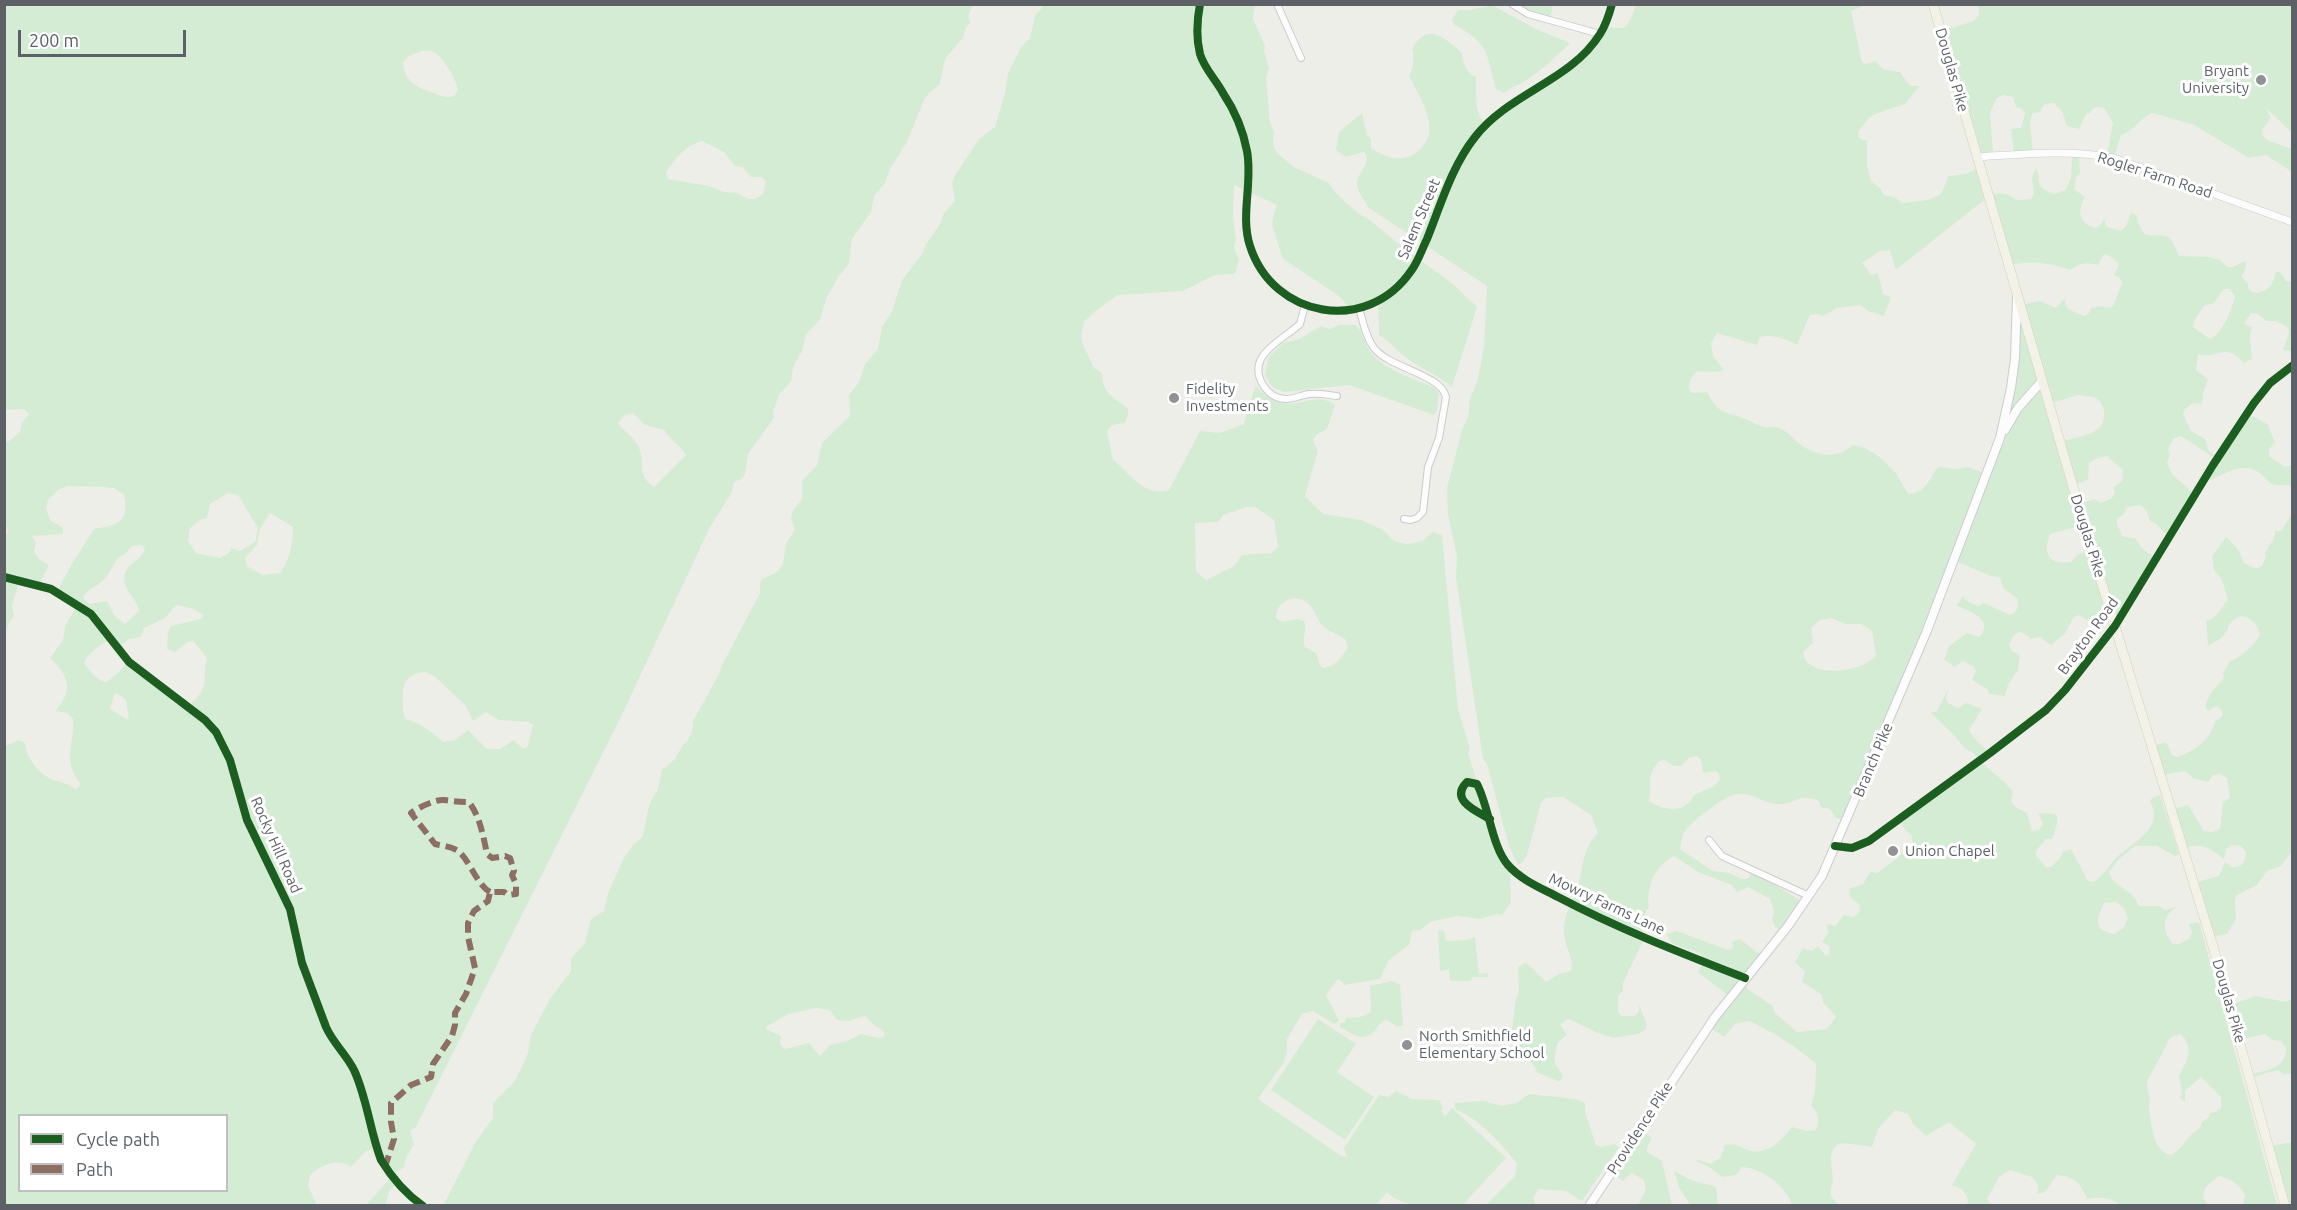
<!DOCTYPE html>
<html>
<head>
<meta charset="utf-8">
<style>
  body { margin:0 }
  #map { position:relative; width:2297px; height:1210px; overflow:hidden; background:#eeeee9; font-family:Ubuntu,sans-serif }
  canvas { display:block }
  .frame { position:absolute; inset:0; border:6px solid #5d6167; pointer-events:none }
  .legend { position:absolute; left:18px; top:1114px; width:210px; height:78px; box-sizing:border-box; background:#fff; border:2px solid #bec0c2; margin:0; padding:8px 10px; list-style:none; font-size:18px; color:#5d6167 }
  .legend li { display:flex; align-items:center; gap:12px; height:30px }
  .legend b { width:30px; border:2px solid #bec0c2 }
  .scale { position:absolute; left:18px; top:30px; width:168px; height:27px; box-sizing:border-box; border:3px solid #5d6167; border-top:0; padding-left:8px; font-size:18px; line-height:21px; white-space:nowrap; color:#5d6167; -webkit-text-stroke:4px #fff; paint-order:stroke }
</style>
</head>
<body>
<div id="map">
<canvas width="2297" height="1210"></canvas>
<div class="frame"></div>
<ul class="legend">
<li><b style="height:8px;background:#1b5e20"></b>Cycle path</li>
<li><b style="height:8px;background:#8d6e63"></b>Path</li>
</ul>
<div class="scale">200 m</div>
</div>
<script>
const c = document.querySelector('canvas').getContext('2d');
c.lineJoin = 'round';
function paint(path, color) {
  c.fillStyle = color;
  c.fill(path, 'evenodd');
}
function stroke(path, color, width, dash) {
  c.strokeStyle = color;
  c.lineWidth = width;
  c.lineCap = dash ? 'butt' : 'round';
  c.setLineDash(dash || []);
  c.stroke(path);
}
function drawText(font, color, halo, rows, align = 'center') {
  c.font = font + ' Ubuntu,sans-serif';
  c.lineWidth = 6;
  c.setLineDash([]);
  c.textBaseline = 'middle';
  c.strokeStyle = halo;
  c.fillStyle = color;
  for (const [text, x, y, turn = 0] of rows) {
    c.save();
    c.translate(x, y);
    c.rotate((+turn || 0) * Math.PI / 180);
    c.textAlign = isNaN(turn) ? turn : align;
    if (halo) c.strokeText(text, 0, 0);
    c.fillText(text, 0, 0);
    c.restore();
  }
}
const green = new Path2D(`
  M4,5H973L968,16L971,23L966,27L963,38L945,59L940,84L929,93L924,100L907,142L890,169L885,183L874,196L871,212L852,239L849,264L839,276L827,297L820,319L806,335L802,351L793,367L791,381L779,395L773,412L774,418L748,454L745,474L741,479L734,482L732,492L710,527L618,723L416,1127L410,1131L414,1144L406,1158L404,1167L394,1174L400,1182L390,1190L385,1205H366L393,1175L379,1147L366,1151L351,1167C337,1157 321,1166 310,1175L308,1186L317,1205H5V746L19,740L25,743C26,756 36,771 49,778C59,783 64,781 75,789L79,787L80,783C62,759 74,747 73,719L67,713L55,711C74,691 69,676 50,658L63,640L65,626L77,606L56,593L73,562L94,529C117,525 130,523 124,495L114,488L103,487L67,486L58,490L48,500L46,509L50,520L63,528V534L32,536L36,543L34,552L40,560L49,565L40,584L19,582L12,606L14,616L10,621L5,634L4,534L8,532L4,517L5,442L9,441L20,432L22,423L29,414L24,409L5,410ZM421,51C424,51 427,50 431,51C442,54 456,79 458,90L454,96C445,99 440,95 431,92C415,87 404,80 403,62L409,56ZM702,141L724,152L735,166L742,167L751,177H762L766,182L763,194L755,199H748L737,193L724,192L709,186L668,179L666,173C674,159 686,145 702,141ZM633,413L645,425L664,430C670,440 680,445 686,455L654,487C634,472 648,463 637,444C633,436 623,431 618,423L625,415ZM228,493L238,495L258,528L255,542L240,551L231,548L229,553L220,558L196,553L188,541L190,528L200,520L207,518L210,504ZM270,513L293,527C292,545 291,558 280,573L262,575L247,566L245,558L257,545L259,531ZM142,545L145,549C141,560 130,562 126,571C118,586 137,598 139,611L125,624L114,615L107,601L90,604L83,598C87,590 91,589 98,585C110,576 111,566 119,557L125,554L132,546ZM176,605L194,609L203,615L201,619L171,626L168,632L167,649L175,652L187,642L193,641L207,658C201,682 212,684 190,705L130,658L121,670L107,682C98,681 89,671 84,663C89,651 101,646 111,638L120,646L129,639L141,637L144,628L165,618ZM426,672L434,676L466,706L473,721L486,712L499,720L528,722L533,725L527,748H522L514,740L500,749H487L468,730L455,740L443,742C433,733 420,722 407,720C402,714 403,708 403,701C402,683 406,674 426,672ZM117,693L126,700L129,719H126L110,709L114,695ZM20,1116H226V1190H20Z
  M1044,5H1255L1253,19L1265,46L1264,51L1269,68L1266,78L1270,122L1274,132L1273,145L1278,154L1294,167L1329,183C1331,190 1360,217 1367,218L1409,252L1452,283L1477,307L1452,387C1438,375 1419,368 1404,356C1395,349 1389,341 1379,335L1378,303L1349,310L1344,301L1336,294L1283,259L1272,225L1273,216L1277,205L1234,185L1233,216L1236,240L1234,248L1239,260L1235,274L1215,275L1183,291L1118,295L1094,312L1084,322L1081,336L1083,345L1094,368L1102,373C1103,395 1113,396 1128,409V415L1125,423L1112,425L1107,431L1113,460C1131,474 1143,497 1169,490L1200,431L1220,433L1244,424C1245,419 1254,389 1256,386C1290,424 1309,386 1335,405L1327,429L1316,435L1313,440L1318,451L1305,496L1323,514L1361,520L1383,530L1394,541L1407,544L1423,541L1432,532L1442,535L1458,709L1470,749L1468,753L1503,864L1510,874L1511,903L1502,915L1497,914L1480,919L1457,916L1430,922L1421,930L1412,931L1409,945L1389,960L1380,979L1344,985L1343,982L1338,979L1326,995L1339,1021L1334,1024L1313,1011L1302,1014L1287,1039V1052L1284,1062L1258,1099L1340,1155L1347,1157L1344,1148L1379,1095L1388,1097L1396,1091L1412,1099L1437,1100L1440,1101L1443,1109L1441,1111L1445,1116L1452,1108L1506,1158L1462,1206C1439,1205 1403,1210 1387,1192L1375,1206H443L475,1143L493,1118V1103L513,1083L518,1075L528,1053L531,1035L550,999L571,971V959L585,943L591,919L604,911L608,893L624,858L633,845L643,836L649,805L658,789L662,770L675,759L682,746L688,740L692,732L693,721L719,674L721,667L760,593V583L762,579L777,572L783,564L786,544L795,529L791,520L792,512L802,499V481L817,465L822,443L850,416L849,395L859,382L865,364L878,349L882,327L892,311L902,280L922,254L926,244L940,224L944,213L955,201L952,184L954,177L979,139L995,127L1005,93L1008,73L1022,46L1030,38L1035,16ZM1247,507H1255L1274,520L1278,547L1271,553L1242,555L1234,566L1206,580L1196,571L1195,523L1218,522L1223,515ZM1295,598C1316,601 1314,619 1324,627C1330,632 1339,635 1345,639L1348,648L1338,661L1331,666L1323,668L1320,665L1316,653L1305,647C1301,638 1308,630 1304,621L1298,619L1282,622L1276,618C1276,606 1284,600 1295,598ZM816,1008L830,1010L837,1020L849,1021L865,1016L875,1026L884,1031V1037L878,1038L861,1034L847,1041L830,1045L820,1056L809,1043L785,1049L780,1044L781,1036L766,1029L767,1026L788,1014Z
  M1492,5L1536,29L1570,43C1557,56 1541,71 1525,81C1517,86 1511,87 1504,93L1496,89C1485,51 1491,45 1453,24L1452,19L1458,10H1470Z
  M1513,5H1553L1550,19L1527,14Z
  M1636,5H1866L1851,11L1862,62L1865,64L1875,61L1883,69L1900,72L1910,86H1920L1905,104L1875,114L1869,118L1858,132L1859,138L1867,141V165L1871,181L1880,188L1884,195L1894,197L1903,203L1928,200L1941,194L1949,176L1966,174L1980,167L1989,195C2000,193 2007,192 2016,200L2031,199L2034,193L2032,178L2036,167C2042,183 2033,186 2054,194L2065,190L2071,178L2072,155L2079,154L2080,173L2076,177L2074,189L2085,197C2076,212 2080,224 2096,228L2102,223L2104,219L2107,227L2121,231L2126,226L2131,213L2137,215C2137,221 2138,223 2141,228C2145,240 2156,233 2166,236C2172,237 2176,250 2179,256L2209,257L2220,260L2227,267H2233L2245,261L2246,266L2242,277L2248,284L2249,290L2256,293C2269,291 2273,284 2276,272H2280L2286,281L2292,282V355L2290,351L2283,350L2289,333L2287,327L2276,321H2266L2257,313H2251L2244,324L2252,327L2250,335L2252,359L2244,363C2225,341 2218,360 2198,354L2196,370L2208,379L2203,393L2202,404L2193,403L2185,409L2183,414L2191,431L2205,439L2209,451L2215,454L2213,457L2181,436L2173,439L2168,449L2170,455L2167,463L2172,474L2192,492L2167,535L2156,524L2150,521L2146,510L2140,505L2127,507L2124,514L2117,519V524L2123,537L2135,538L2142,548L2155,558L2115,623L2112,621L2099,626L2078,615L2073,618L2065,634L2051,645L2040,637L2031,639L2028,636L2020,632L2014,635L2009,645L2012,651L2020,655L2018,670L2008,685L2005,696L1989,694L1987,689L1972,680L1976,671L1973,666L1962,661L1955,667L1944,660L1949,646L1967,633L1979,637C1995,621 1970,610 1956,606L1963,596C1966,602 1973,604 1979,606L1984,603L2010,615C2018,612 2018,606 2018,599L2003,588L2000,578L1988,575L1954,560L1846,822L1835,817L1830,809L1821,807L1818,800C1796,794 1800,802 1782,804C1766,806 1753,792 1737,794C1727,794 1691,822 1685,831C1682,835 1681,843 1680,849L1713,871L1730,873L1741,879H1747L1753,871L1804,903L1782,931L1775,927L1772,918L1774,912L1770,899L1748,887L1737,892L1732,885L1698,872L1674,856C1655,866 1646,886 1649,907C1642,915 1640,932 1643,941L1623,983V991L1618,996V1012L1622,1016H1634L1639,1012V1005L1647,1025L1645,1030L1638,1034L1613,1038L1598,1033L1569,1019L1560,1024L1567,1035L1558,1042C1557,1048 1553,1057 1555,1062C1557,1068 1561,1070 1563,1076L1560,1082L1536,1072L1537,1070L1511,1036L1516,998L1519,993L1518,967L1525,963L1528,964L1546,982L1559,974L1571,971C1575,959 1564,947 1564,931C1563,916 1571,906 1576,892C1585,870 1579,852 1598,833L1591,815L1563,797L1546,798L1541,803L1527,855L1523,862L1518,865L1509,846L1487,764L1483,759L1456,578L1457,556L1448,515L1447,488L1462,430L1468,417L1470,399L1478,379L1484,345L1487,286L1369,208C1365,201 1356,191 1357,182C1358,171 1373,163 1364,152L1346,157L1336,150L1339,132L1362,113L1367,135L1371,139V148C1388,159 1407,165 1422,147C1424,144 1428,139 1429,135C1432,115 1418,93 1409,77C1413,68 1415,58 1412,49C1427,21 1444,37 1462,53C1462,61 1467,74 1476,77C1477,96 1473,111 1486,125L1572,64L1601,25C1627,31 1627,30 1636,5ZM1989,199L2009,265C2030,261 2049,262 2070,270C2079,263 2086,262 2098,265L2104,254L2110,256L2119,264L2114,275L2120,278L2122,283L2113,306L2110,308L2101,306L2091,308L2089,313L2084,316L2068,309L2064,299L2056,308L2040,301L2020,305L2001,434L1986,474L1968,467L1956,469L1938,467C1929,479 1926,493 1909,494C1902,486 1900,477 1893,470C1882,458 1869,447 1853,445C1837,459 1819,457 1801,445C1794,440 1788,431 1779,428C1775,426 1770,428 1765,427C1757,425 1751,421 1743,418C1722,410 1721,416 1707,392L1692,393C1685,385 1691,380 1696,372C1706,370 1713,374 1724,370L1713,356L1711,343L1717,333L1757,345L1760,337C1774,334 1785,339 1797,345L1810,315L1819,314L1823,316L1837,308L1860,305L1868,311L1884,316L1891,297L1883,294L1878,273L1870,275L1868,270L1862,263L1880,251L1890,250L1895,268L1897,269L1983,201ZM2224,289H2230L2235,297C2231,310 2223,333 2210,339L2193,327L2194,321L2205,305L2213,304ZM2078,395C2083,396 2088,396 2093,397C2106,402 2108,421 2098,429C2089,436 2071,438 2060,442L2049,404ZM2107,456L2123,470L2122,481L2113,488L2115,493L2112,498L2101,503L2094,499L2079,505L2073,485L2088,480L2089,463L2098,458ZM2083,525L2090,550L2077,555L2071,562C2050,565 2042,555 2050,534ZM1831,618L1845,624H1861L1872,631L1876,655C1865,672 1807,681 1803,652L1813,643L1811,628L1820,620ZM1697,756L1701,760L1703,773L1716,771L1719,774L1720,780L1714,786L1694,795C1685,814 1665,811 1649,801C1653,784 1645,778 1659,761L1665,760L1674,766H1681L1689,758Z
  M1978,5H2292V133L2265,107L2271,118L2263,128L2262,135L2267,140L2292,149V172L2266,155L2249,158L2194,125L2153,113C2140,117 2136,130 2121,135L2114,157L2107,156L2113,123L2104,108C2097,107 2094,106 2090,113L2086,114L2079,129L2067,126L2062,111L2054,103C2046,103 2043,104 2040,112L2032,114L2030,123L2033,153L2014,154L2011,129L2021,128L2025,114L2022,109L2016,107L2013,97L2004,95L1997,98L1990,112L1993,154L1978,156L1941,31L1974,21L1979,14Z
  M1339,325H1356C1364,333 1365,346 1372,354C1387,371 1415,379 1435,388L1439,394L1437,411L1434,415L1349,385L1284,392L1272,387L1265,375L1268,358L1283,343L1299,339L1321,326L1330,329Z
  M2249,414L2267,424L2275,442L2269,450V456L2285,467L2292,465V487C2286,484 2280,486 2274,485C2267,482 2265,477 2260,473C2245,461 2225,473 2211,480L2207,478Z
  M2292,513V851L2281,866L2267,871L2257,885L2237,895L2235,899L2236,919L2227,934L2214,936L2197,882L2219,876L2225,862L2232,867C2242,867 2245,863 2246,853L2241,846L2231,845L2226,849L2224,859C2210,849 2203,842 2186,848L2172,809L2188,805L2204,831L2212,832L2220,829L2223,802L2230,798L2227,778L2219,774L2213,775L2208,782L2193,778L2185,771L2163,775L2154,746L2166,742L2172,755L2177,757C2194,752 2211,739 2215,721L2220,718L2223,714L2219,707H2214L2208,711L2205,706L2210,694L2224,678L2223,673L2230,661C2241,658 2255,644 2260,634C2257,624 2252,618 2241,616C2225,622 2231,630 2221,638C2218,641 2212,643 2208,646L2206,621C2217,619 2221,607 2228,600L2222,580L2214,570L2212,556L2226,537L2238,549L2244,563L2256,569L2262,566L2266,556L2265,553L2275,536V531H2281Z
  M1947,691H1948L1946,698L1948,703L1958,708L1966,703L1982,709L1969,730C1973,739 1983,745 1989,753L1981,761C1991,773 2004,779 2013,792L2011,802L2015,807L2027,813L2032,831L2039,830L2043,824L2038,813L2054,814L2057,816V824L2052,839H2046L2036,851V856L2046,867H2051L2060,858L2063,852L2071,849L2088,881L2094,882C2105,873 2109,865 2117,857C2133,842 2165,828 2150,801L2152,798L2160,795L2179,854L2175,856L2157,846H2135L2117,861L2109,873C2116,889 2132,888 2139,906H2159L2165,910L2177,907C2162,916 2161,930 2173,944H2179L2189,939L2192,933L2189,924L2199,922L2277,1205H2243L2245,1195C2239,1184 2232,1179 2219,1176L2205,1188L2203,1198L2208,1205L2123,1206C2111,1198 2102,1196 2088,1199C2078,1182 2078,1178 2057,1175L2045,1192L2037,1194L2038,1185L2032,1177L2010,1170L1999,1177L1987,1199L1992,1205H1967L1968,1199L1962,1189L1952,1185L1976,1144L1949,1122L1926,1136L1913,1124L1908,1114L1895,1110L1878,1129L1872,1147C1866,1146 1843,1142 1839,1144C1826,1150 1833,1170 1833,1180C1832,1185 1830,1190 1831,1195C1832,1199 1836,1202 1839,1205H1792C1786,1186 1762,1168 1742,1167L1736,1175L1722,1177L1709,1167L1696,1161L1698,1160L1711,1164L1720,1158L1725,1145C1741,1143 1739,1149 1752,1151C1770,1154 1782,1139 1792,1127L1807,1131L1816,1130C1820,1121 1818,1112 1811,1106L1815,1091L1816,1064C1797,1047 1773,1032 1749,1021L1735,1024L1724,1037L1709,1027L1730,997L1698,972L1703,963L1701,954C1689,947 1670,949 1667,934L1677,931L1728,950L1733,948L1732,942L1740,939L1762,956L1742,982L1749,990L1773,1006L1774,1012L1797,1032L1827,1029L1836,1017L1823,1002L1821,994L1802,982L1805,972L1795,962L1803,948L1812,951L1818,946L1826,956L1830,953L1829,946L1822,942L1828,933L1827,924L1835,926L1844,915L1854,917L1859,912L1860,905L1850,897L1849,889L1863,884L1870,872L1877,873C1891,863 1901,856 1912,843V836L1905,830L1900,820L1979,761L1973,752L1965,749L1955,736L1931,713L1937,711ZM2116,902L2124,908L2128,919L2123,928L2114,934C2092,929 2097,920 2104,903ZM2180,1034C2195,1046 2187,1062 2179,1076L2182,1092L2180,1098L2185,1102V1091L2201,1077L2221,1097V1108L2216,1112L2210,1113L2208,1118L2202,1122L2199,1129C2187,1135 2183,1149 2171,1155C2152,1151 2152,1124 2149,1108L2150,1103L2147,1082L2170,1038Z
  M1444,930L1446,941L1467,940L1475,937L1479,974L1488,973V977H1472L1471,981H1450L1449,969L1440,971L1438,931Z
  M1392,981L1400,984L1403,1026H1396L1387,1020C1381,1022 1380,1024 1376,1029C1364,1044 1352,1034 1340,1027V1023H1344L1346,1018L1360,1017L1371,1012L1370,986Z
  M2256,996L2286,1002L2292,999V1074H2283L2278,1070L2253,1077L2252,1074C2269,1070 2286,1068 2286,1048L2281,1041L2272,1040L2265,1034L2243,1039L2234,1004Z
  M1318,1019L1356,1044L1337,1072L1374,1097L1345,1140L1271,1090Z
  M1529,1094L1576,1099L1585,1103V1112L1596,1145L1602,1147L1614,1144L1619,1147L1582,1201L1566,1191L1539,1189L1533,1198L1536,1205H1486L1515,1176L1517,1164C1505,1147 1476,1116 1456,1110L1454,1103L1484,1101L1502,1106L1516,1103Z
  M1640,1129L1652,1138L1647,1148V1152L1662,1161L1672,1205H1638L1646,1189L1644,1180L1632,1173L1623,1181L1611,1173Z
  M2292,1142V1205H2288L2272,1146Z
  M1674,1171L1691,1180L1716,1187L1718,1205H1690L1679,1187Z`);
const minor = new Path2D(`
  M1200,4C1197,20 1196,38 1200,54C1204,68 1216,80 1223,93C1235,111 1243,130 1247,151C1253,182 1240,216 1250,246C1273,318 1367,335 1411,271C1418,262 1422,249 1427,239C1441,204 1452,166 1475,137C1509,93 1571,81 1600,34C1606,25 1609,15 1612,4
  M1277,4L1301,58
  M1512,4L1528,14L1600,34
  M1305,305L1300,324C1283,340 1245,355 1263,385C1268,393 1276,399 1286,399C1294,399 1302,395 1309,394C1319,393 1328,395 1337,396
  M1359,308C1363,321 1365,336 1374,348C1389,368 1441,374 1446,397L1439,438L1428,467L1423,512L1417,518L1411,520L1404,519
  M4,577L51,589L91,614L129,662L205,720L216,732L230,760L247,820L290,909L302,963L326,1027C333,1043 346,1054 354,1070C367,1098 370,1131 381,1160C392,1178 406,1194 423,1206
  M1490,819C1476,811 1449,800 1467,782L1477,784C1489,807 1492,847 1508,865C1521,880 1541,888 1558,897C1619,929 1681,953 1745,978
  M1709,840L1722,856L1809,896`);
const tertiary = new Path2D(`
  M1978,157C2023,154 2069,149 2114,158L2292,222
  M1835,846L1852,848L1869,841L1990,753L2046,710L2065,690L2115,626L2213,465L2254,403L2270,383L2292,366`);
const secondary = new Path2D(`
  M2005,430L2018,408L2042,381
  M1589,1206L1715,1017L1788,926L1822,876L1926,633L2000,438L2011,388L2015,358L2017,297`);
const primary = new Path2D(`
  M1933,4L2087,535L2212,943L2285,1206`);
const quiet = new Path2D(`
  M385,1167L394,1139L391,1122V1103L411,1085L431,1077L433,1064L452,1036L455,1025V1013L466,994L475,968L468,937V923L474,911L488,901L490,892H504L508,895L516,894V884L512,875L514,871L510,858L505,856L492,858L487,854C483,835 480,817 469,802C459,802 452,801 444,800C436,799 417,808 411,813L435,844C443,846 450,846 458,851C469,859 477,885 490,892`);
const cycleway = new Path2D(`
  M1200,4C1197,20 1196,38 1200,54C1204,68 1216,80 1223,93C1235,111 1243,130 1247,151C1253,182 1240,216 1250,246C1273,318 1367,335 1411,271C1418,262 1422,249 1427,239C1441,204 1452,166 1475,137C1509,93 1571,81 1600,34C1606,25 1609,15 1612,4
  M4,577L51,589L91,614L129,662L205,720L216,732L230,760L247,820L290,909L302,963L326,1027C333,1043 346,1054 354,1070C367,1098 370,1131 381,1160C392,1178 406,1194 423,1206
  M1490,819C1476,811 1449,800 1467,782L1477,784C1489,807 1492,847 1508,865C1521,880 1541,888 1558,897C1619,929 1681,953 1745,978
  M1835,846L1852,848L1869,841L1990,753L2046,710L2065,690L2115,626L2213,465L2254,403L2270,383L2292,366`);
const markers = [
  [2261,80,6,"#909294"],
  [1174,398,6,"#909294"],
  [1893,851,6,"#909294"],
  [1407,1045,6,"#909294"]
];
const streetNames = [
  ["Douglas Pike",1952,70,74],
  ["Rogler Farm Road",2155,175,18],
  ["Salem Street",1419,219,-67],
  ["Douglas Pike",2088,536,73],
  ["Brayton Road",2088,636,-54],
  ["Branch Pike",1873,760,-67],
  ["Rocky Hill Road",276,845,66],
  ["Mowry Farms Lane",1607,904,25],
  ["Douglas Pike",2229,1001,74],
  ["Providence Pike",1640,1128,-57]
];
const poiNames = [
  ["Bryant",2249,71,"right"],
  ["University",2249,88,"right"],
  ["Fidelity",1186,389],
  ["Investments",1186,406],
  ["Union Chapel",1905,851],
  ["North Smithfield",1419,1036],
  ["Elementary School",1419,1053]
];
paint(green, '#d5ecd4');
stroke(minor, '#cbcbcb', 8);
stroke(tertiary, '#cbcbcb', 8);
stroke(secondary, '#cbcccc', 10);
stroke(primary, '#d7d0b5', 10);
stroke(minor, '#fcfcfc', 6);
stroke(tertiary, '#fcfcfc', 7);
stroke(secondary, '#fcfcfc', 8);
stroke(primary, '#f3f2e9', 9);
stroke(quiet, '#8d6e63', 6, [12, 6]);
stroke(cycleway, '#1b5e20', 8);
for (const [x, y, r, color] of markers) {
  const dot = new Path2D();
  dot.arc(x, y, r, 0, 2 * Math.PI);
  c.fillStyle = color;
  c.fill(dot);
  stroke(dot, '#fff', 2);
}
drawText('15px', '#5d6167', '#fff', streetNames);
drawText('15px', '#5d6167', '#fff', poiNames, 'left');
</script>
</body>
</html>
